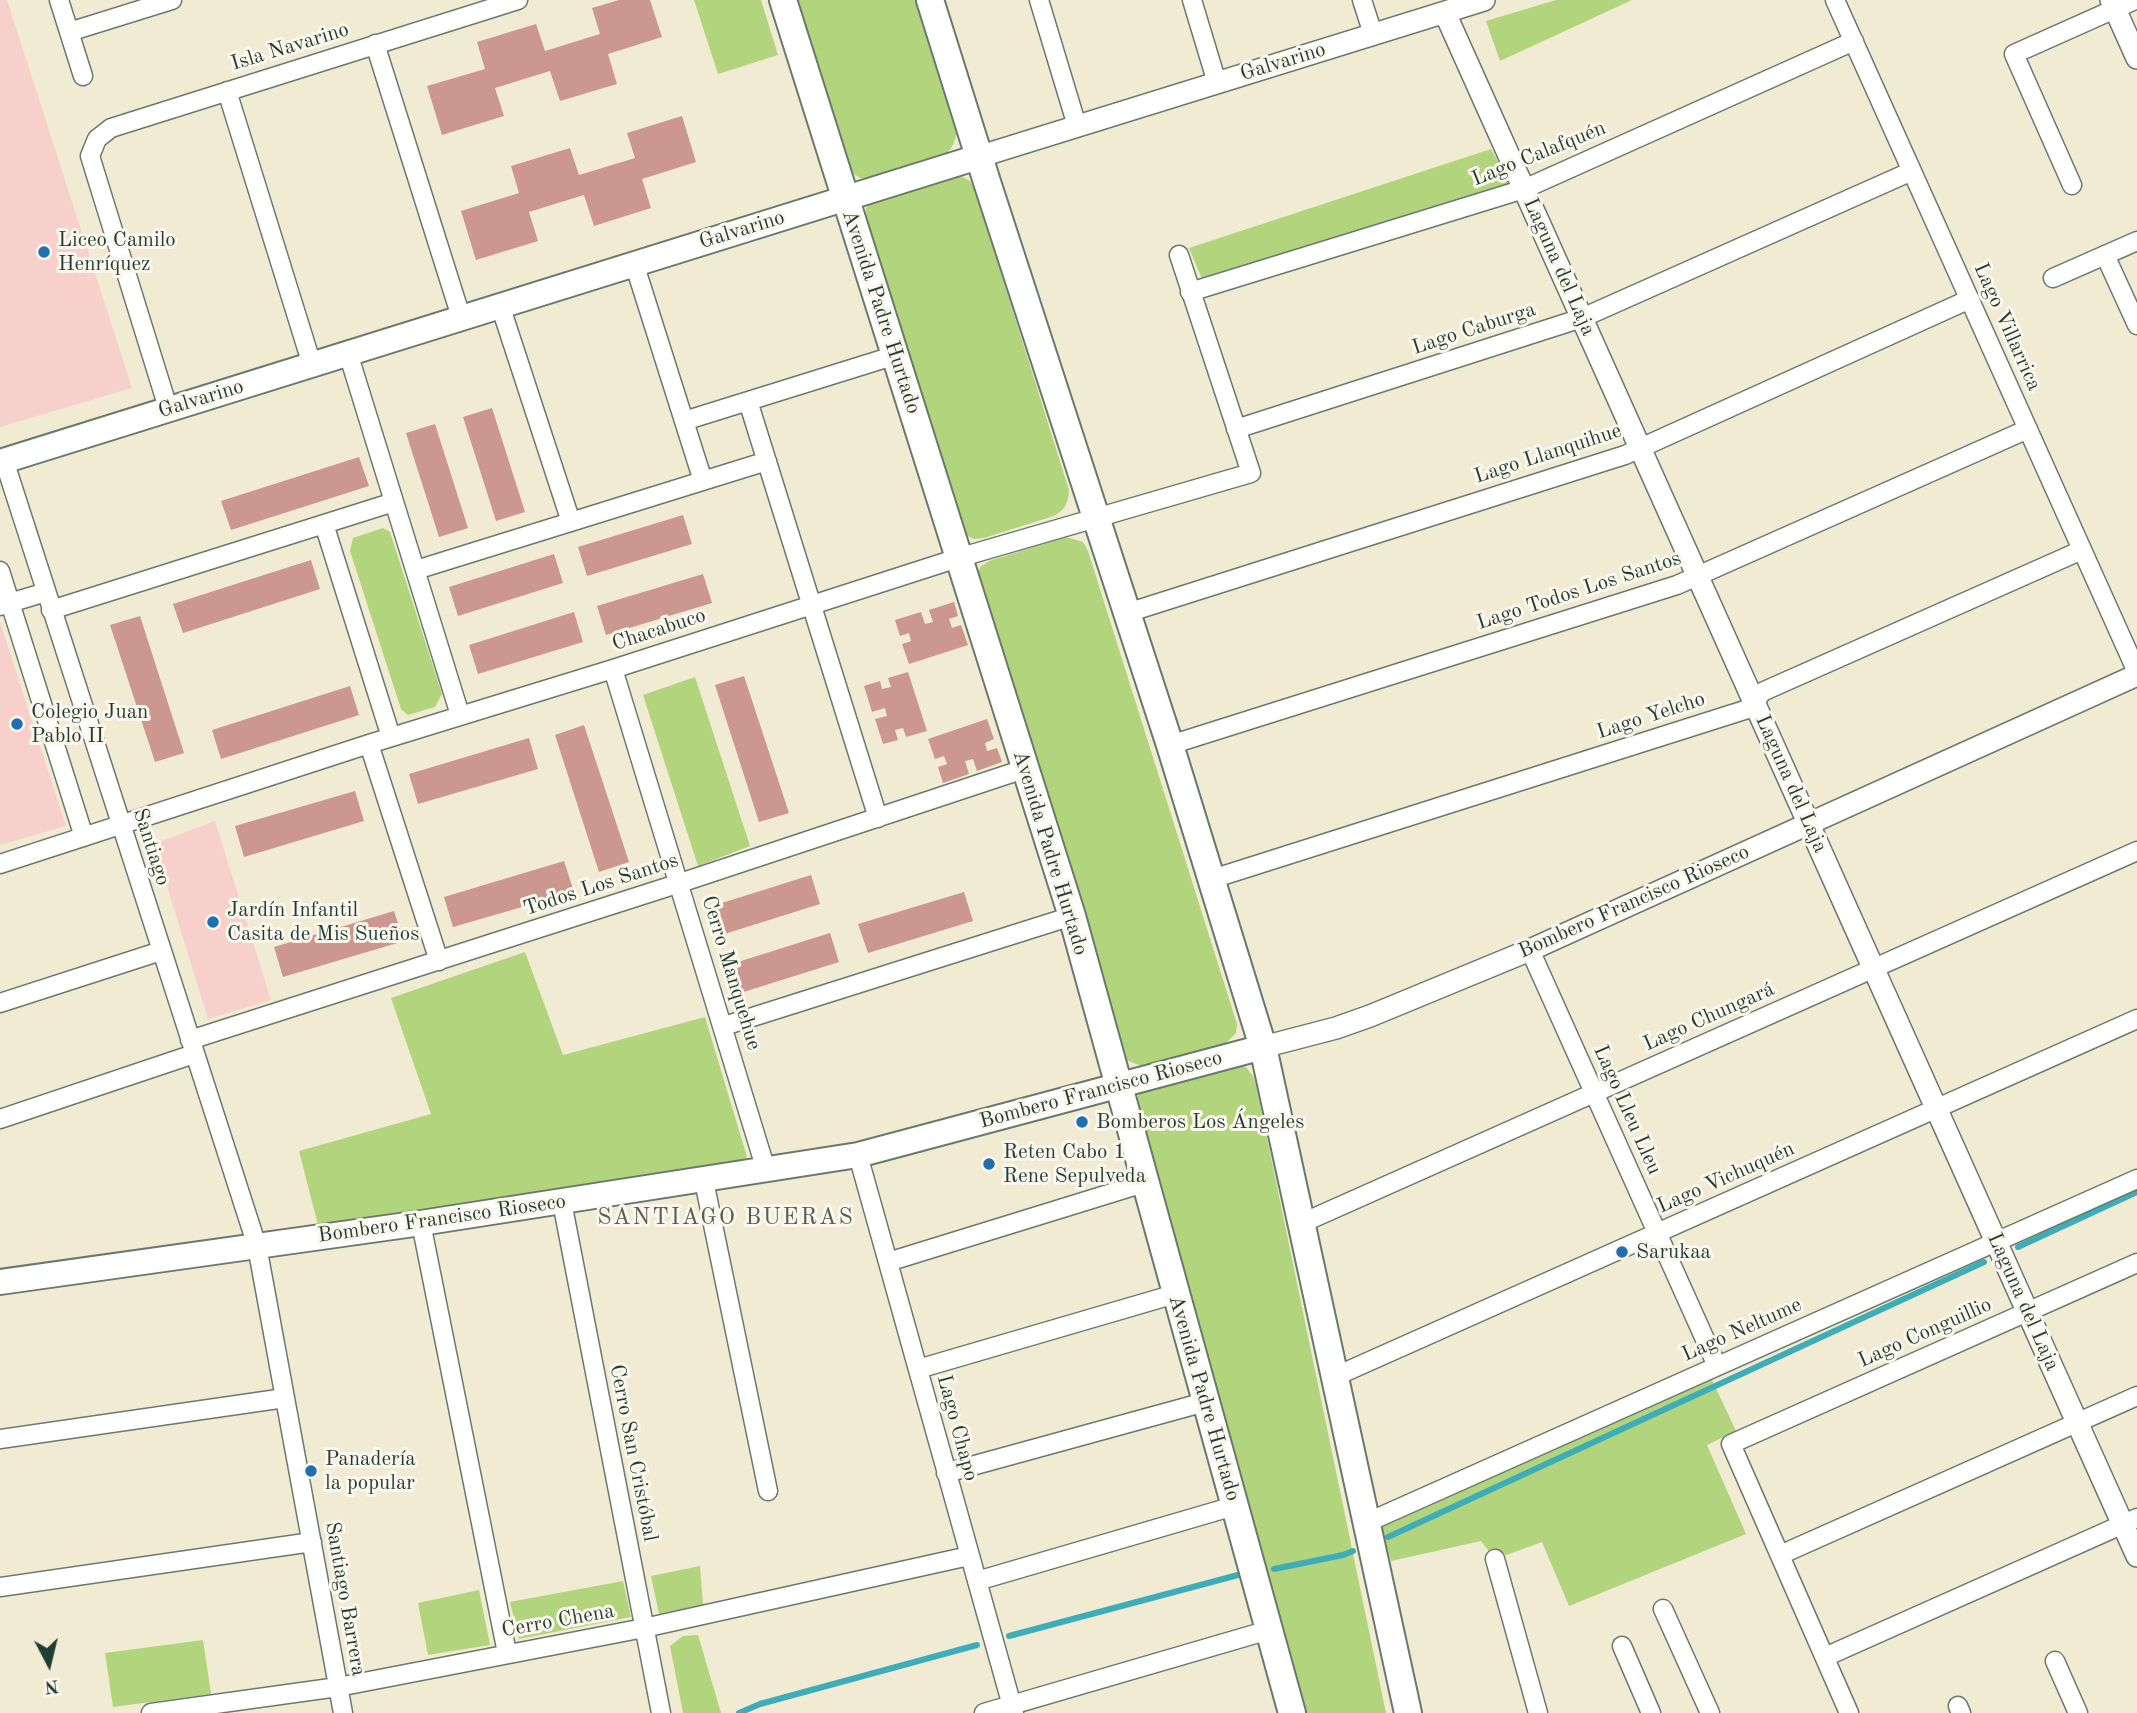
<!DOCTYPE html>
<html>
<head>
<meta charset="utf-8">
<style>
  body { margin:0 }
  #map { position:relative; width:2137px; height:1713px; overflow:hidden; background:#f1ebd3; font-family:"Old Standard TT",serif }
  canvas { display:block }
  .north { position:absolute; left:14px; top:1629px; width:70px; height:70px; -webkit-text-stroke:5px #fbf7ec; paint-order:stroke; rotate:173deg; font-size:19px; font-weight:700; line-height:28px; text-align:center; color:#1f3d34 }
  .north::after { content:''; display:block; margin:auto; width:24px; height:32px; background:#1f3d34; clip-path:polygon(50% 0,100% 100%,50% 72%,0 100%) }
</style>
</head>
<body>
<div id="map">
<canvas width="2137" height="1713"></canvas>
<div class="north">N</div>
</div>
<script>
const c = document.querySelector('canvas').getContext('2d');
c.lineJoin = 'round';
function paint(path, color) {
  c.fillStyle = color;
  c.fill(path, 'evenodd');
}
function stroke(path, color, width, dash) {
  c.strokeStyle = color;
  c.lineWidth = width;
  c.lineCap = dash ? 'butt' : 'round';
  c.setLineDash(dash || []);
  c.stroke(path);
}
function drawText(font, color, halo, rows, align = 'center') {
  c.font = font + ' "Old Standard TT",serif';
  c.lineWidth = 6;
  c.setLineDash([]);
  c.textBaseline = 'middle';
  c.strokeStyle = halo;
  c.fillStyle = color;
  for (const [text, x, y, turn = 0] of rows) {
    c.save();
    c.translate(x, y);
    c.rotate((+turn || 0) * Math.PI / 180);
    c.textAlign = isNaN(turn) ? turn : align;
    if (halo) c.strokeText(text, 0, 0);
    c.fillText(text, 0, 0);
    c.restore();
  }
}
const built = new Path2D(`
  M0,0H7L132,388L0,427Z
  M0,622L66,826L0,845Z
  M215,821L271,1000L208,1019L154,844Z`);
const green = new Path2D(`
  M694,0H761L778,55L718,74Z
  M794,0H917L957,133C954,146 950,152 939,158L871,179L860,178L851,172Z
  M1556,0H1632L1500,61L1486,21Z
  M1491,149L1511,185L1202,279L1189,248Z
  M959,175L970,181L975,190L1069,490C1068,503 1066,509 1054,516L984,538L974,539L964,534L865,220L866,208L872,200Z
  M383,528L390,532L442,694L435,707L408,715L401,709L350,551L353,538Z
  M1066,537L1083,542L1088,551L1237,1024L1236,1033L1223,1046L1144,1067L1126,1060L1121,1052L977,578L980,567L989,561Z
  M695,677L750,846L698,866L643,695Z
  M525,952L563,1055L705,1017L747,1157L741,1164L318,1225L299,1151L431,1114L391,998Z
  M1236,1066L1246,1067L1253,1076L1256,1085L1386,1713H1306L1139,1111L1137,1100L1139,1092Z
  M1712,1380L1736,1431L1707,1445L1746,1534L1569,1606L1542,1542L1495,1559L1481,1541L1391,1561L1382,1527Z
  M700,1566L703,1605L659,1614L651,1576Z
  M623,1581L631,1617L519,1639L510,1602Z
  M479,1590L490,1645L428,1655L418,1603Z
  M698,1635L721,1713H683L670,1646L683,1636Z
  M203,1640L211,1694L113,1707L105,1653Z`);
const stream = new Path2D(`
  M2018,1247L2137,1192
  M1388,1537L1984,1262
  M1274,1569L1343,1555L1353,1551
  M1009,1636L1238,1575
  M739,1713L760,1704L977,1645`);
const building = new Path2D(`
  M619,0H650L662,37L608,54L617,84L560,101L550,71L495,88L504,116L442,135L427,86L485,69L477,42L536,24L545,51L600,34L592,8Z
  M682,116L696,162L642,179L651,208L594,226L584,195L529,212L538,241L476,260L461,211L519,193L511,166L570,148L579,175L635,158L627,133Z
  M492,408L525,512L496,521L463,417Z
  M435,424L468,528L439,537L406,433Z
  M359,457L369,486L231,530L221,501Z
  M683,515L692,544L587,576L578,547Z
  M554,554L563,583L458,616L449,587Z
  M311,560L320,589L183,633L173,604Z
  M703,574L712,603L606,635L597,606Z
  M954,602L958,616L949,619L952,628L961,625L968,645L909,664L902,644L911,641L909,633L900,636L895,620L921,612L925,624L933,622L929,610Z
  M574,612L583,642L478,674L469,645Z
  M140,616L184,753L155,762L110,625Z
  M908,672L927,731L906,737L903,728L895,730L898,740L883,744L875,719L887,716L885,708L872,712L864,686L880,681L882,689L891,687L888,678Z
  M744,676L789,813L759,822L715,685Z
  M350,686L359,715L221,759L212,730Z
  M987,719L994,739L985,743L987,751L997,748L1002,762L977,771L973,759L965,761L969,774L943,783L938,767L947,764L944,756L935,759L928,739Z
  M584,725L629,862L599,872L555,735Z
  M529,738L538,769L418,804L409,774Z
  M355,791L364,821L244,857L235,826Z
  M564,861L574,892L453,927L444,897Z
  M811,875L820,904L715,937L706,908Z
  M964,892L973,921L868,953L858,924Z
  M394,911L404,941L283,977L274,947Z
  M830,933L839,962L734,995L725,966Z`);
const minor = new Path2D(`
  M59,0L83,76
  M1039,0L1077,126
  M1192,0L1217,83
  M1362,0L1373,34
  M1835,0L2137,672
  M69,32L172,0
  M375,44L461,317
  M227,91L312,365
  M2072,185L2014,54L2135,0
  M2105,255L2137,325
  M634,263L703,481
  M2053,278L2137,241
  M1190,292L1524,189L1854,41
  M500,305L571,522
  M348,353L460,715
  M748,401L878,818
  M168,408L90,156L97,139L111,128L518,0
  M684,421L896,355
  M1236,429L1582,318L1912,171
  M4,460L257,1246L343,1713
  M324,524L391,737
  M416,570L767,461
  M0,571L84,837
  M0,606L46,592
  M51,610L394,502
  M1127,613L1625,455L1970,299
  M613,669L766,1170
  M369,744L439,961
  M1170,745L1677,585L2028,429
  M0,864L369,744L613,669L958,558L1251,473L1179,255
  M1212,879L1751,708L1762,692L2082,550
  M1530,950L1717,1366
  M0,1003L161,951
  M724,1026L1072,916
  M190,1040L680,883L1024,769
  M0,1119L194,1054
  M858,1155L1014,1713
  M704,1181L768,1491
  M562,1202L661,1713
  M421,1223L507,1653
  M1300,1224L2137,851
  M888,1262L1144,1183
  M918,1369L1175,1294
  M1334,1377L2137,1019
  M0,1439L285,1398
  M946,1473L1205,1402
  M1366,1523L2137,1179
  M1780,1555L2137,1396
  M1495,1559L1538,1713
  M977,1581L1234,1506
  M0,1587L312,1542
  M1663,1609L1710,1713
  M1622,1646L1651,1713
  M1825,1657L2137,1518
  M2055,1661L2078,1713
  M1958,1706L1961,1713
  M151,1713L338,1687L644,1628L969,1556
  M984,1713L1269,1630
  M1849,1713L1731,1444L2137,1263`);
const tertiary = new Path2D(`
  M2111,0L2137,58
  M1445,13L2137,1556
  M978,157L1484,0
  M1263,1047L1336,1028L1370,1016L1530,950L2137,675`);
const secondary = new Path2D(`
  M0,462L978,157
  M0,1282L421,1223L858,1155L1263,1047`);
const primary = new Path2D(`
  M783,0L1072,916L1292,1713
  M930,0L987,182L1170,745L1263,1047L1408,1713`);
const markers = [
  [44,252,7,"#1f6fb2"],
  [17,724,7,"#1f6fb2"],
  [213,922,7,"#1f6fb2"],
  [1082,1122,7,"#1f6fb2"],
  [989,1164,7,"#1f6fb2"],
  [1622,1252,7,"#1f6fb2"],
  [311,1471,7,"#1f6fb2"]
];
const streetNames = [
  ["Isla Navarino",290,47,-17],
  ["Galvarino",1283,62,-17],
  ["Lago Calafquén",1539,154,-22],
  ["Galvarino",742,230,-17],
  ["Laguna del Laja",1559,267,66],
  ["Avenida Padre Hurtado",881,312,72],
  ["Lago Villarrica",2007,327,66],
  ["Lago Caburga",1474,329,-18],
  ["Galvarino",201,399,-17],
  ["Lago Llanquihue",1548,454,-18],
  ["Lago Todos Los Santos",1579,591,-18],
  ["Chacabuco",659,630,-18],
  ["Lago Yelcho",1651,716,-18],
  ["Laguna del Laja",1791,784,66],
  ["Santiago",151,847,72],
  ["Avenida Padre Hurtado",1050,853,73],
  ["Todos Los Santos",601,885,-18],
  ["Bombero Francisco Rioseco",1634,902,-24],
  ["Cerro Manquehue",731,973,73],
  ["Lago Chungará",1709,1017,-24],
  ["Bombero Francisco Rioseco",1101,1090,-15],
  ["Lago Lleu Lleu",1627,1110,66],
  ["Lago Vichuquén",1726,1178,-24],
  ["Bombero Francisco Rioseco",442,1219,-8],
  ["Laguna del Laja",2023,1302,66],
  ["Lago Neltume",1742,1330,-24],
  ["Lago Conguillio",1925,1333,-24],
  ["Avenida Padre Hurtado",1204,1398,74],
  ["Lago Chapo",957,1428,75],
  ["Cerro San Cristóbal",633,1453,79],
  ["Santiago Barrera",345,1599,80],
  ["Cerro Chena",558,1621,-10]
];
const poiNames = [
  ["Liceo Camilo",58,240],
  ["Henríquez",58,264],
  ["Colegio Juan",31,712],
  ["Pablo II",31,736],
  ["Jardín Infantil",227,910],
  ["Casita de Mis Sueños",227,934],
  ["Bomberos Los Ángeles",1096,1122],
  ["Reten Cabo 1",1003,1152],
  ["Rene Sepulveda",1003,1176],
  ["Sarukaa",1636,1252],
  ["Panadería",325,1459],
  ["la popular",325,1483]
];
const neighbourhoodNames = [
  ["SANTIAGO BUERAS",726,1218]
];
paint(built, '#f7d0cc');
paint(green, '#b2d47c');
stroke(stream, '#3dadb9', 6);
paint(building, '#cc978f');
stroke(minor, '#687a6c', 21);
stroke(tertiary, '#687a6c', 24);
stroke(secondary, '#687a6c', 28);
stroke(primary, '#687a6c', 30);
stroke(minor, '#fff', 18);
stroke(tertiary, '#fff', 21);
stroke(secondary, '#fff', 24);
stroke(primary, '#fff', 26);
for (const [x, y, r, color] of markers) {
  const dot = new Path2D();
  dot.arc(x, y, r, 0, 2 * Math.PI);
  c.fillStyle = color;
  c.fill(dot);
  stroke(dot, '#fbf7ec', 2.5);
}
drawText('21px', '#1f3d34', '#fbf7ec', streetNames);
drawText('21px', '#1f3d34', '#fbf7ec', poiNames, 'left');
c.letterSpacing = '2px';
drawText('23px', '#5c5c54', '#fbf7ec', neighbourhoodNames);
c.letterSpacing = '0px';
</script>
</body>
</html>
